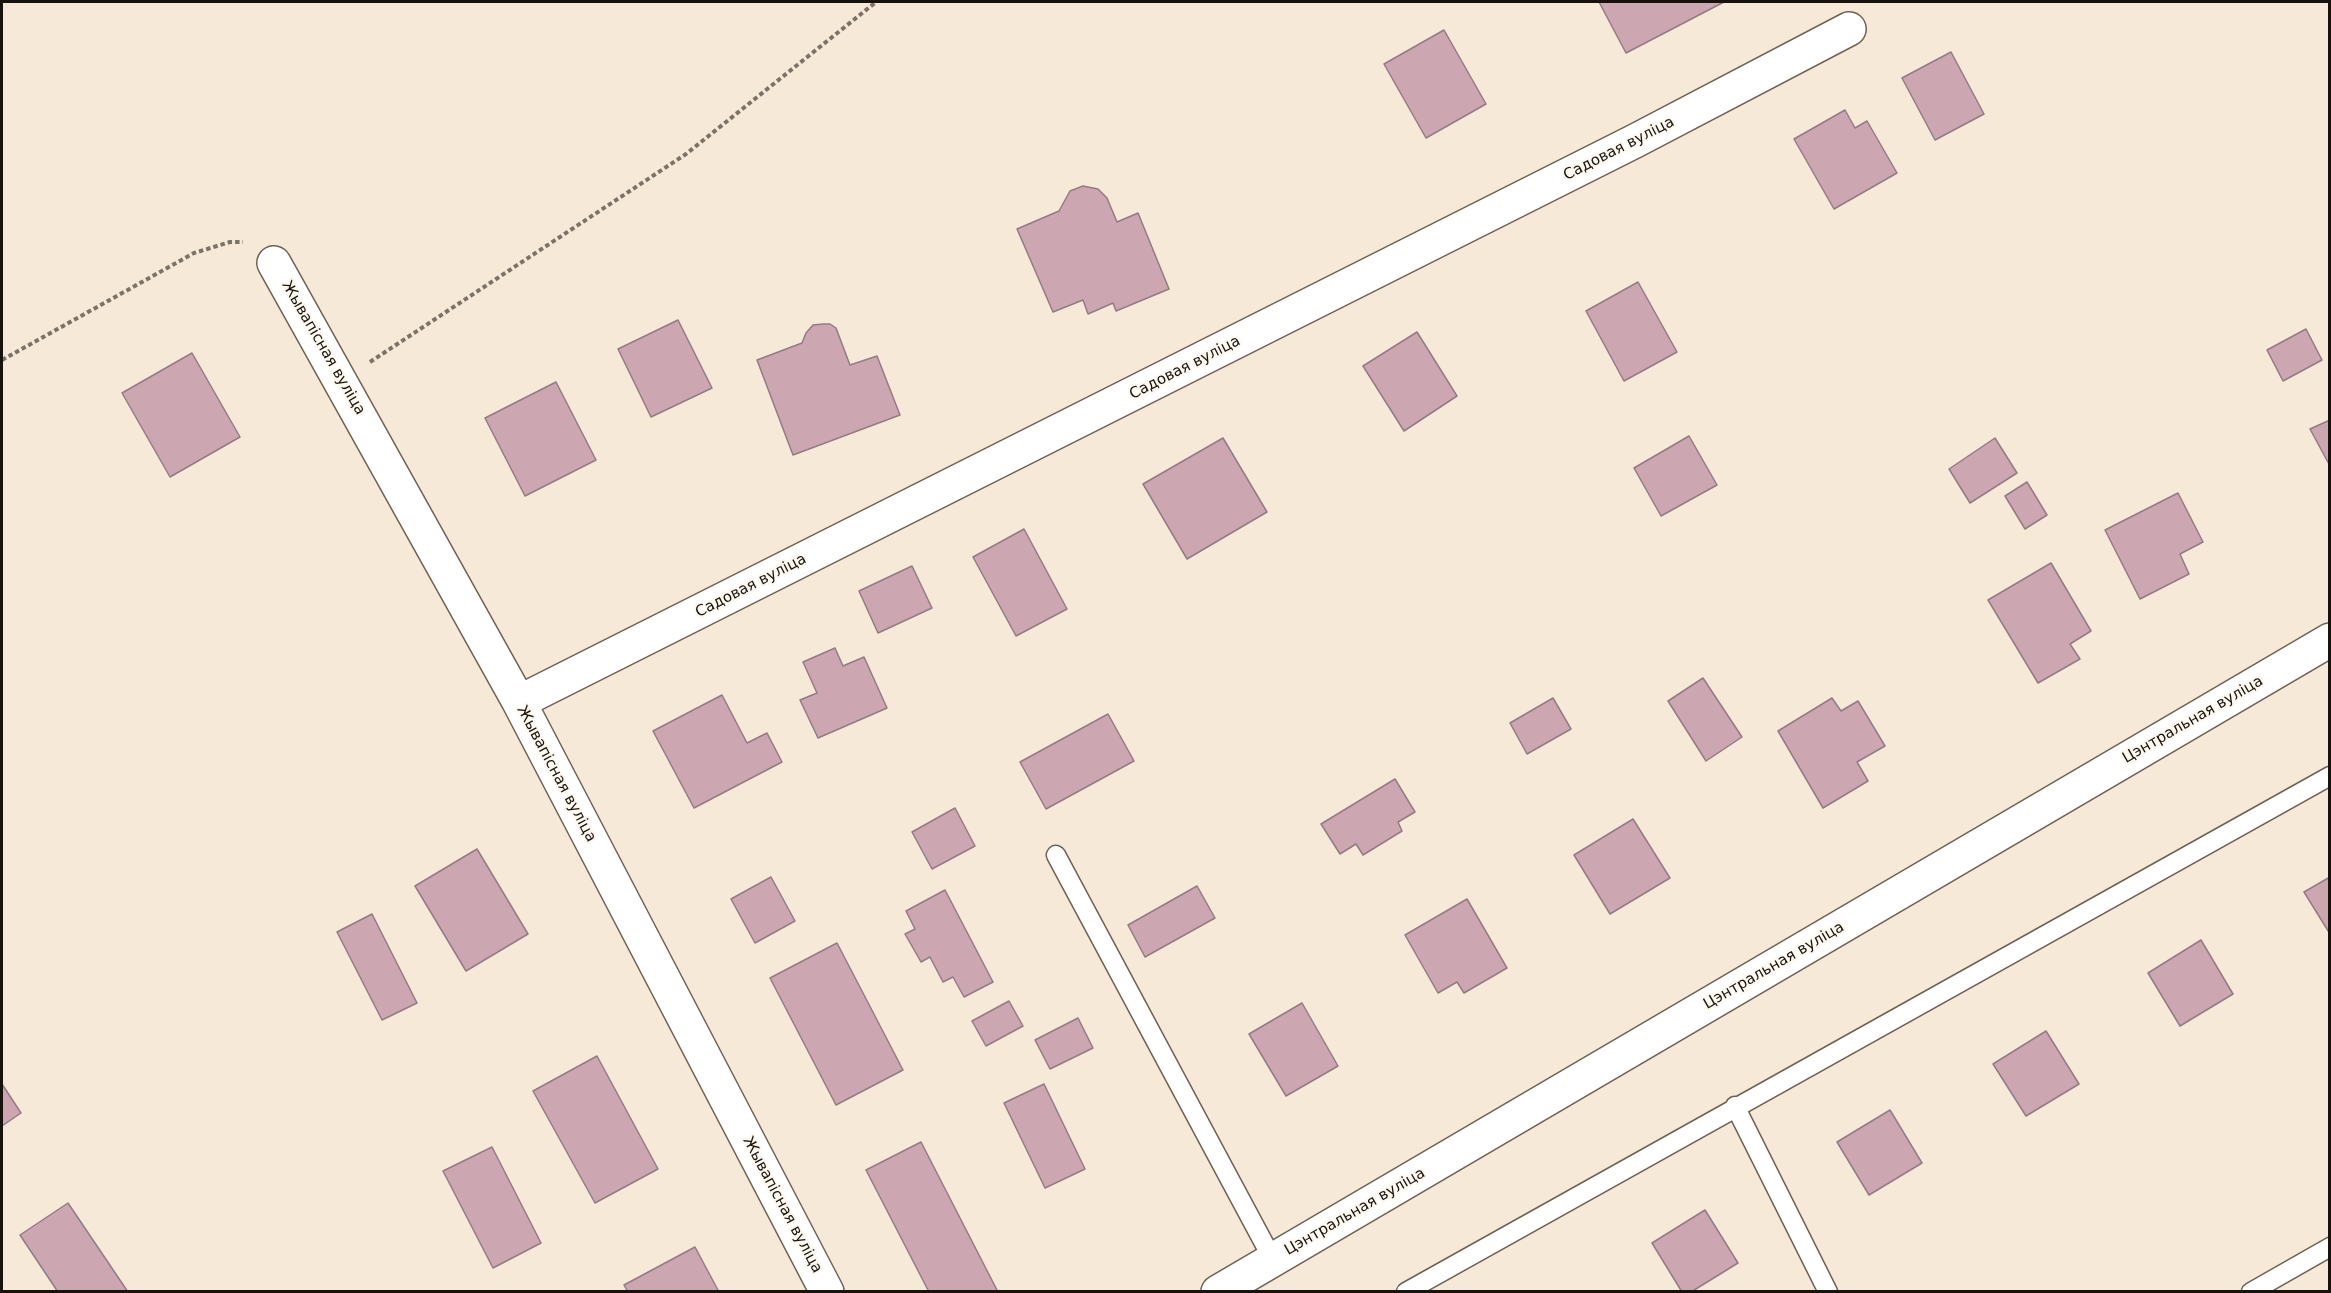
<!DOCTYPE html>
<html>
<head>
<meta charset="utf-8">
<style>
  body { margin:0 }
  #map { position:relative; width:2331px; height:1293px; overflow:hidden; background:#f7e9d7; font-family:"DejaVu Sans",sans-serif }
  canvas { display:block }
  .frame { position:absolute; inset:0; border:3px solid #17120c; pointer-events:none }
</style>
</head>
<body>
<div id="map">
<canvas width="2331" height="1293"></canvas>
<div class="frame"></div>
</div>
<script>
const c = document.querySelector('canvas').getContext('2d');
c.lineJoin = 'round';
function paint(path, color) {
  c.fillStyle = color;
  c.fill(path, 'evenodd');
}
function stroke(path, color, width, dash) {
  c.strokeStyle = color;
  c.lineWidth = width;
  c.lineCap = dash ? 'butt' : 'round';
  c.setLineDash(dash || []);
  c.stroke(path);
}
function drawText(font, color, halo, rows, align = 'center') {
  c.font = font + ' "DejaVu Sans",sans-serif';
  c.lineWidth = 4.5;
  c.setLineDash([]);
  c.textBaseline = 'middle';
  c.strokeStyle = halo;
  c.fillStyle = color;
  for (const [text, x, y, turn = 0] of rows) {
    c.save();
    c.translate(x, y);
    c.rotate((+turn || 0) * Math.PI / 180);
    c.textAlign = isNaN(turn) ? turn : align;
    if (halo) c.strokeText(text, 0, 0);
    c.fillText(text, 0, 0);
    c.restore();
  }
}
const building = new Path2D(`
  M1599,2H1724L1626,53Z
  M1444,30L1486,104L1426,138L1384,64Z
  M1951,52L1984,114L1935,140L1902,78Z
  M1845,110L1855,128L1867,121L1897,173L1834,209L1794,139Z
  M1083,186L1098,189L1107,198L1117,222L1138,213L1169,289L1116,311L1113,303L1088,314L1083,300L1053,312L1017,229L1059,211L1070,191Z
  M1638,282L1677,352L1624,381L1586,311Z
  M678,320L712,388L651,417L618,349Z
  M823,324H830L836,328L850,365L877,356L900,415L793,455L757,360L802,343L806,333L813,325Z
  M2306,329L2322,360L2283,381L2267,350Z
  M1417,332L1457,396L1404,431L1363,366Z
  M192,353L240,437L170,477L122,393Z
  M556,382L596,460L525,496L485,418Z
  M2330,420V466L2310,429Z
  M1689,436L1717,485L1661,516L1634,468Z
  M1223,438L1267,512L1187,559L1143,484Z
  M1995,438L2017,473L1970,503L1949,469Z
  M2027,482L2047,515L2025,529L2005,496Z
  M2178,493L2203,542L2180,554L2189,574L2140,599L2105,530Z
  M1024,529L1067,609L1016,636L973,557Z
  M2051,563L2091,631L2070,644L2080,659L2038,683L1988,600Z
  M912,566L932,608L878,633L859,591Z
  M835,648L843,666L864,657L887,708L818,738L800,700L817,693L803,662Z
  M1703,678L1742,737L1706,761L1668,701Z
  M722,695L747,743L767,733L782,762L694,808L653,731Z
  M1553,698L1571,729L1527,754L1510,723Z
  M1832,698L1841,711L1858,701L1885,746L1857,762L1868,781L1823,808L1778,731Z
  M1108,714L1134,761L1046,809L1020,762Z
  M1395,779L1415,812L1398,822L1402,831L1363,855L1356,844L1340,854L1321,824Z
  M955,808L975,846L932,869L912,832Z
  M1633,819L1670,878L1610,914L1574,855Z
  M477,849L528,934L466,971L415,886Z
  M771,877L795,921L755,943L731,899Z
  M2330,877V934L2304,892Z
  M1197,886L1215,918L1145,957L1128,925Z
  M945,890L993,982L964,997L953,977L943,982L930,957L921,962L905,934L915,929L906,911Z
  M1467,899L1507,968L1464,993L1457,982L1438,993L1405,935Z
  M372,914L417,1003L382,1020L337,932Z
  M2201,940L2233,994L2180,1026L2148,973Z
  M837,943L903,1070L836,1105L770,978Z
  M1009,1001L1023,1026L986,1046L972,1021Z
  M1302,1003L1338,1066L1286,1096L1249,1034Z
  M1078,1018L1093,1048L1050,1069L1035,1040Z
  M2046,1031L2079,1084L2026,1116L1993,1064Z
  M597,1056L658,1169L595,1203L533,1091Z
  M2,1084L21,1113L2,1126Z
  M1044,1084L1085,1169L1045,1188L1004,1103Z
  M1890,1110L1922,1163L1869,1195L1837,1142Z
  M921,1142L998,1292H929L866,1170Z
  M492,1147L541,1243L493,1268L443,1171Z
  M68,1203L128,1292H58L20,1235Z
  M1705,1210L1738,1263L1691,1292H1682L1652,1243Z
  M695,1247L719,1292H628L624,1285Z`);
const path = new Path2D(`
  M2,360L194,253L230,242H243
  M370,362L686,154L876,2`);
const service = new Path2D(`
  M1056,855L1273,1260
  M1735,1106L1828,1292
  M1406,1292L2330,776
  M2251,1292L2330,1247`);
const minor = new Path2D(`
  M274,263L519,702L827,1292
  M519,702L1635,141L1849,29`);
const tertiary = new Path2D(`
  M1218,1292L2330,640`);
const streetNames = [
  ["Садовая вуліца",1619,149,-27],
  ["Жывапісная вуліца",323,348,60],
  ["Садовая вуліца",1185,368,-27],
  ["Садовая вуліца",751,586,-27],
  ["Цэнтральная вуліца",2193,720,-30],
  ["Жывапісная вуліца",556,774,62],
  ["Цэнтральная вуліца",1774,966,-30],
  ["Жывапісная вуліца",782,1205,62],
  ["Цэнтральная вуліца",1355,1212,-30]
];
paint(building, '#cca6b1');
stroke(building, '#927c83', 1.5);
stroke(service, '#6e6252', 21);
stroke(minor, '#6e6252', 36);
stroke(tertiary, '#6e6252', 36);
stroke(path, '#7c7368', 4, [4.5, 3]);
stroke(service, '#fff', 18);
stroke(minor, '#fff', 33);
stroke(tertiary, '#fff', 33);
drawText('15px', '#17120c', '#fdf8f0', streetNames);
</script>
</body>
</html>
